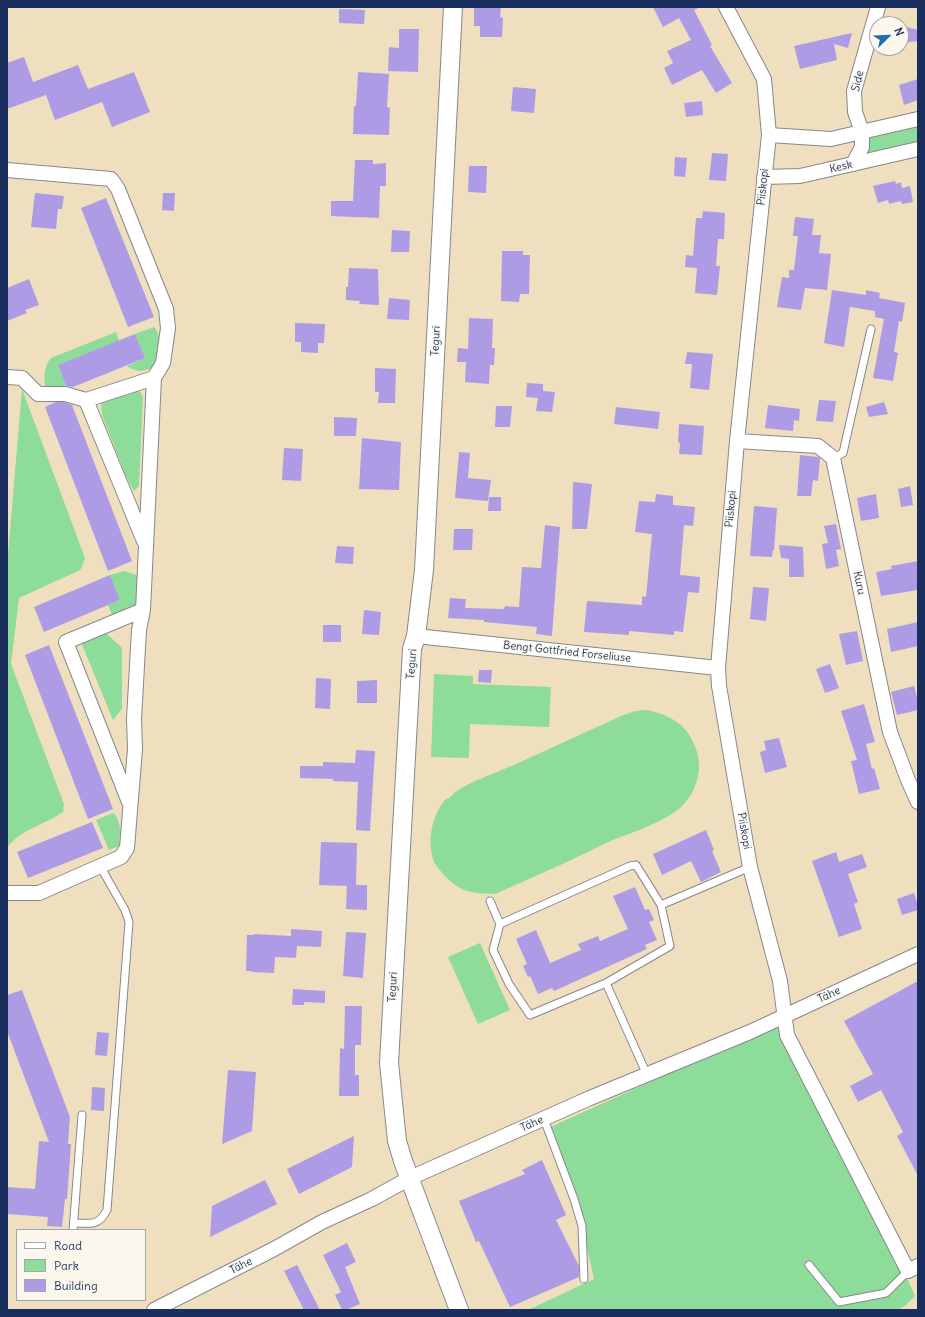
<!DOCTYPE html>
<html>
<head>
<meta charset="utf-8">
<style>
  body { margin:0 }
  #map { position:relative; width:925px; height:1317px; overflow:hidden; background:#f0dfbe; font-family:Delius,sans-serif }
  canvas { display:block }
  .frame { position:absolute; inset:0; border:8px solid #1b2f5e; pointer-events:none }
  .legend { position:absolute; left:16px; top:1229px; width:130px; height:72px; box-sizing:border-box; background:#fbf7ec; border:1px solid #a1a7b3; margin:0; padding:5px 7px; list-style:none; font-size:12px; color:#1b2f5e }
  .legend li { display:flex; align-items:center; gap:8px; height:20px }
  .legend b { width:20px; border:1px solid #a1a7b3 }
  .north { position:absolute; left:869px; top:16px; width:40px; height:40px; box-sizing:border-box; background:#fbf7ec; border:1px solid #a1a7b3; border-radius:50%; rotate:67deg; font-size:11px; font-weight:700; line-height:16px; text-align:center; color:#1b2f5e }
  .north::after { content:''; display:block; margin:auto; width:14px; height:18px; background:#1f6fb2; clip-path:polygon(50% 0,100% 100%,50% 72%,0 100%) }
</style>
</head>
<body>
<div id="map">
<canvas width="925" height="1317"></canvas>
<div class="frame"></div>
<ul class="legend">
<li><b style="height:5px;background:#fff"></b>Road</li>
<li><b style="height:11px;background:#8edc99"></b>Park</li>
<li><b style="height:11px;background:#ae9be5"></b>Building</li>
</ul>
<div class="north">N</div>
</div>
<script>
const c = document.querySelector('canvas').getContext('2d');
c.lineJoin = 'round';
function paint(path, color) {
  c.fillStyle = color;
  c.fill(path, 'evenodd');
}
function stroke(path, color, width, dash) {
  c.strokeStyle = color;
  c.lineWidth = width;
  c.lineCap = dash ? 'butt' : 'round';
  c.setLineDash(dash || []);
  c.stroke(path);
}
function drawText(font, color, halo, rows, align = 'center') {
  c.font = font + ' Delius,sans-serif';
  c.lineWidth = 3;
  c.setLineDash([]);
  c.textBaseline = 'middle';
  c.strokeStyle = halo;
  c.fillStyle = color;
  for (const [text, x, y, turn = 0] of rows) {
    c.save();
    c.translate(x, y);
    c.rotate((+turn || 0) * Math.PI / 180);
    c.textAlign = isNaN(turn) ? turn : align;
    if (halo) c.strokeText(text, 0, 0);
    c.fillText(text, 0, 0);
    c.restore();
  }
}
const green = new Path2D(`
  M918,119V149L864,162L872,130Z
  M154,327C160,331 161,353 159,360C153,372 136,374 127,366L145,358L135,334Z
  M116,332L119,341L58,365L67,389H46C43,379 44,366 51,358Z
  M138,388L143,397L139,486L134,491L126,476L102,415L101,405L103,401Z
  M22,389L85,558L81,569L78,571L19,598L11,664L64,804L63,812C45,825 20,829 7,848V566Z
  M124,571L137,575L138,602L136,606L112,615L108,605L120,600L110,575Z
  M106,633L122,648V709L113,720L81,642Z
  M434,674L473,676V684L551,687L549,727L470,724L469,758L431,757Z
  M647,710C671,715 688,725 696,749C703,768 697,791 683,805C668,821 633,832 613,840C597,847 582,855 567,862C543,873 519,883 495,894C472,893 460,893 443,874C440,870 436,866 434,862C427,843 431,818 444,801C446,798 449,799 451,796C453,795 454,793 455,792C473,780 496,773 516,764C551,748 586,732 621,716L635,711Z
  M113,813C122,820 120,835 119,846L109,850L96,820Z
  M480,943L510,1010L478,1024L448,957Z
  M776,1025L908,1280L915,1296L905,1306L897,1310H528L594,1279L582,1226L548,1128Z`);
const building = new Path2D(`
  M474,7H501L500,17L503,18L502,37H480V26H474Z
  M653,7H700L694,10L710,41L712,45L710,46L732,83L716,93L702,70L672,85L664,68L673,63L667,51L691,40L679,18L663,27Z
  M339,9L365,10L364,24L339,23Z
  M903,26L918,30V41L901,43V33Z
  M399,29H419L418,72L388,71L389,47L399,48Z
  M852,33L848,48L834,44L837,60L800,69L794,46Z
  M24,57L33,82L78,65L88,89L134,72L150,112L112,127L102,102L55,120L46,95L7,109V63Z
  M358,72L389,74L387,107L390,108L389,135L353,134L354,106H356Z
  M918,79V100L904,105L899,85Z
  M513,87L536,89L534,113L511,111Z
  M702,101L703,115L686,117L684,103Z
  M712,153L728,154L726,181L709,180Z
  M675,157L687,158L685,177L674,176Z
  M355,160H373V164L386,163V186H380L379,218L331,216V201H353Z
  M469,166H487L486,193L468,192Z
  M895,181L896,184L901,182L902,188L910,186L913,202L902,204L901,201L889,204L888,200L878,203L873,186Z
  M35,193L64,196L62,209H58L56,229L31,227Z
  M163,193H175L174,211L162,210Z
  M106,198L154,317L128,327L81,208Z
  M703,211L725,213L724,239H718L716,266H720L717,295L695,293L697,268L685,267L686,255L693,256L696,218H702Z
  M795,217L814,219L812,235H821L819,253L831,254L827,290L805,288L801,310L777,307L782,277L789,278V270H794L798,236H793Z
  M392,230L410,231L409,252H391Z
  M502,251H523V255H530L529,294H520L519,302L501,301Z
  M349,268L378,269L379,305L359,304L360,301L346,300V287H348Z
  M29,279L39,305L25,310L27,313L7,321V288Z
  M832,290L866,295V290L880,293L879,298L905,303L902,322L899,321L894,352L898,353L893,381L873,378L884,319L875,317V311L850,307L844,347L824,343Z
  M389,298L410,300L409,320L387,319Z
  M469,318L493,319L492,348H495L494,365H490L489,384L465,382L466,362H457L458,348L468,349Z
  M295,323L325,324L324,343H318V353L301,352V342H295Z
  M135,334L145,358L73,387L66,386L58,365Z
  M687,352L713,354L709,390L690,388L692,364H685Z
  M375,368L396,369L395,403H378L379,392H375Z
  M527,383L543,384V391L555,392L552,412L536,411L538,398L526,397Z
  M819,400L836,401L833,422L816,421Z
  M56,402H64L72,405L132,561L108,571L45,407Z
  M884,402L888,414L869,417L866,407Z
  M768,405L800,409L799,421L794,420L793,431L765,428Z
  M496,406H512L510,427H495Z
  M616,407L660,412L658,429L614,424Z
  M334,417L357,418L356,436H334Z
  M679,424L704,426L702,455L679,454L680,443L678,442Z
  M362,438L401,442L399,490L359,489Z
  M284,448L303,449L301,481L282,480Z
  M459,452L470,453L468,478L491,480L488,501L455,498Z
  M800,455L818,457L820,458L818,481L813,480L811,496H797Z
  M573,482L592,484L587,529H572Z
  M910,486L913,505L901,507L898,489Z
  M656,494L673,496V505L695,507L693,526L684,525L680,575L700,577L699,593L688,592L683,632L674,631V635L629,631V635L584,632L587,601L642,605V596L646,597L652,534L635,532L639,501L655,502Z
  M876,494L879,518L861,521L857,498Z
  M489,497H501V511H488Z
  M754,506L777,508L774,550H773L772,557L750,556Z
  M836,524L841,549L836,550L839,566L826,569L822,544L828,543L824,526Z
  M545,525L560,527L552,636L536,634L537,627L484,622V620L448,618L450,598L466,599L465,608L504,609L505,606L519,607L522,567L541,568Z
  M454,529H473L472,550H453Z
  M779,545L803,547L804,577H789V559L781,558Z
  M337,546L354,547L353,564L335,563Z
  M918,561V590L881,596L876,572L892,569L891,566Z
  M110,575L120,600L44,632L34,607Z
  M753,587L769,588L766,621L750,619Z
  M364,610L381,612L379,635L362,634Z
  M918,622V646L891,652L887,629Z
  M323,625H341V642H323Z
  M857,631L863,661L846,665L839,634Z
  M49,645L113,809L88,819L25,655Z
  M830,664L839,688L825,693L816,669Z
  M479,670H492L491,683L478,682Z
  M316,678L331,679L330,709L315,708Z
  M377,680V703H357V681Z
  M914,686L918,701V710L897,715L891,692Z
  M864,704L875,742L866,744L872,769L874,768L880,789L859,794L851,761L857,760L841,711Z
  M779,738L787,767L765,773L760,752L766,750L764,741Z
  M356,750L375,751L370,831L356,830L358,782L333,781V779L300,778V766H323V762L355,763Z
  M92,822L103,848L28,878L17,852Z
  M706,830L714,850L712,851L721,872L701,882L691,861L662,875L653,854Z
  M321,842L357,843L356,885H367V910L346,909L347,886L319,885Z
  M836,852L839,862L862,854L867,867L848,874L858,902L854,904L862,929L839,937L812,861Z
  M635,887L645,910L649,909L654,920L649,922L657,940L645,945L647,949L554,991L552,988L538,994L530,976L528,977L523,966L527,964L516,939L536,930L550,963L581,950L578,944L598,936L600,941L628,929L613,896Z
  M914,893L918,905V910L902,915L897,899Z
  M291,929L322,931L321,947L297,946L296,958L275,957L274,973L252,972V971H246L247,935H254V934L291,936Z
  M346,932L366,933L363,978L343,976Z
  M918,981V1176L897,1136L903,1132L881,1090L858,1102L850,1086L873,1074L844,1021Z
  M293,989L325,991V1003L304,1002V1005H292Z
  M22,990L70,1117L68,1144H71L67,1199H65L62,1227L47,1226L48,1217L7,1214V1187L35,1189L39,1141L49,1142L7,1031V995Z
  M345,1006H362L361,1045H355V1075H359V1096H339L340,1048L344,1049Z
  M97,1032L109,1033L107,1056L95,1055Z
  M228,1070L256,1072L252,1131L222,1144Z
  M92,1087L105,1088L104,1111L91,1110Z
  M354,1136L352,1167L299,1194L287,1169Z
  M542,1160L566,1215L556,1220L579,1266V1277L510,1307L479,1241L476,1242L459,1201L525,1174L522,1170Z
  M265,1180L277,1204L210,1237L212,1206Z
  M347,1243L356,1262L345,1267L360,1304L346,1310H342L335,1295L341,1292L323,1255Z
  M297,1265L320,1310H304L284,1271Z`);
const service = new Path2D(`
  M833,458L843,453L871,329
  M490,901L500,924L493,950L509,984L530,1015L606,983L647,1075
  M500,924L630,866L636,865L661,905
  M606,983L670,946L661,905L750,867
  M544,1119L574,1199L582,1226L584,1279
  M74,1223C91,1223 98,1227 107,1210L129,922L125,910L100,866
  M73,1230L82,1115
  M809,1265L839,1302L886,1293L908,1271`);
const minor = new Path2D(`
  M726,7L764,79L769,135L737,441L718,668L719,686L750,867L780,981L787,1035L908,1271L918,1266
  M769,135L831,139L918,119
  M853,164L862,147V132L855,112L854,91L878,7
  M7,170L111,179L118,189L166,309L168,328L163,363L154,378L143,610L139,630L134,719L135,749L127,848L121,857L39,893H7
  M764,177L800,176L918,149
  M7,377L22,378L38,394H65L86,400
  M737,441L818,446L833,458L890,732L908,780L918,802
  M144,541L86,400L154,378
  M416,636L718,668
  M129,802L66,642L143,610
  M154,1310L274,1249L322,1222L372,1199L410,1178L590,1098L750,1032L918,954`);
const tertiary = new Path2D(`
  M453,7L424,570L416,636L412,649L389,1063L397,1141L403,1161L459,1310`);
const streetNames = [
  ["Side",858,81,-77],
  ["Kesk",841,167,-13],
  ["Piiskopi",763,187,-84],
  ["Teguri",436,341,-87],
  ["Piiskopi",731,509,-85],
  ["Kuru",859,583,78],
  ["Bengt Gottfried Forseliuse",567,652,6],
  ["Teguri",412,664,-85],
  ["Piiskopi",744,831,80],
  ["Teguri",393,987,-87],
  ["Tähe",829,995,-25],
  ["Tähe",532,1124,-24],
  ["Tähe",241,1266,-27]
];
paint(green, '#8edc99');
paint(building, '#ae9be5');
stroke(service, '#86878e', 9);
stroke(minor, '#86878e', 16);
stroke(tertiary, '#86878e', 20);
stroke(service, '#fff', 7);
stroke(minor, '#fff', 14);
stroke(tertiary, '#fff', 18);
drawText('11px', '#1b2f5e', '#fbf7ec', streetNames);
</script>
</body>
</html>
